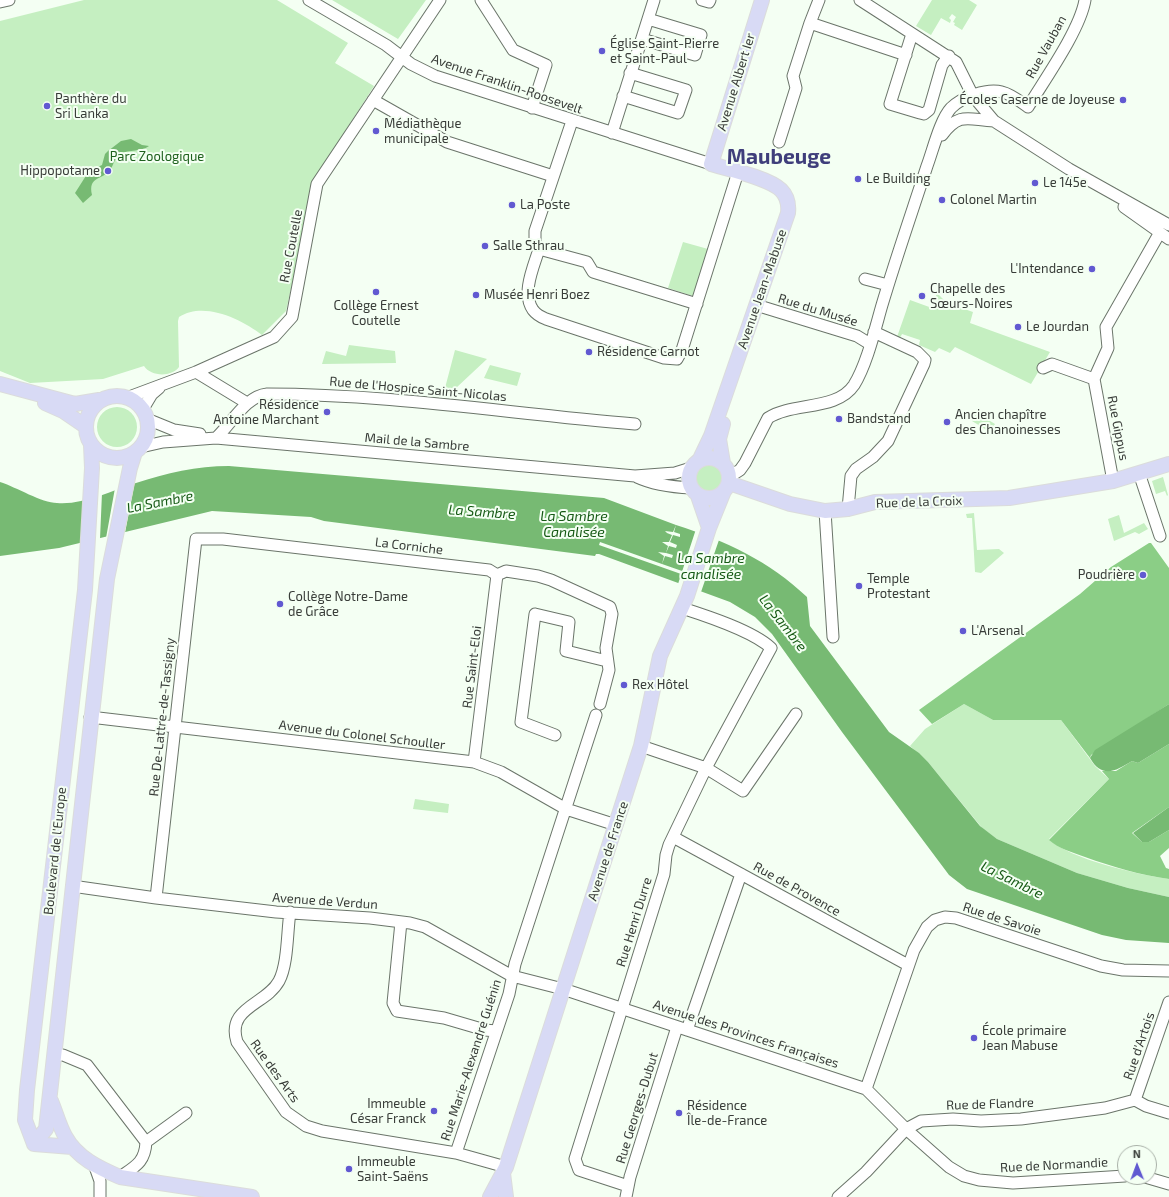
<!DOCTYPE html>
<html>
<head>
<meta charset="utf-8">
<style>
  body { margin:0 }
  #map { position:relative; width:1169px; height:1197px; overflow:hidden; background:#f4fff3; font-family:"Exo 2",sans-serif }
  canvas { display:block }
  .north { position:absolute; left:1117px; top:1145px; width:40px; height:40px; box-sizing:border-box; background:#f4fff3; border:1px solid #a9b1a8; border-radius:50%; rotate:359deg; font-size:11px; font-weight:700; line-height:16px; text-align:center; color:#383c38 }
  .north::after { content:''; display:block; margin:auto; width:14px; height:18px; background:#6159d1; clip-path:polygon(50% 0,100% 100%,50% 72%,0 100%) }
</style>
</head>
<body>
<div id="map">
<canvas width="1169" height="1197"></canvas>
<div class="north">N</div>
</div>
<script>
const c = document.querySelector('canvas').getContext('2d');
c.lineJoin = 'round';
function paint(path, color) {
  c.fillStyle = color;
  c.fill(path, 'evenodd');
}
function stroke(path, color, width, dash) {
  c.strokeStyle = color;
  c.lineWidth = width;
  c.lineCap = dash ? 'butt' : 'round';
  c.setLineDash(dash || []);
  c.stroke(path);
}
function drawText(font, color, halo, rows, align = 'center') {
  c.font = font + ' "Exo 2",sans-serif';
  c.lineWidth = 4;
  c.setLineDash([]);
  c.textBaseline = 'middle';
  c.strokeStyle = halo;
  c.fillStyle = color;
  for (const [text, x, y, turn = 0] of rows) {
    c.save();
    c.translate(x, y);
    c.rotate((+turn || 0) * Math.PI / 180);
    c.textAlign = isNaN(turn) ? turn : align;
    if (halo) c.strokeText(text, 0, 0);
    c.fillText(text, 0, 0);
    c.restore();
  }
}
const green = new Path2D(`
  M84,0H277L348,43L335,63L374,86L311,185L301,237L302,239L286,311L262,335C241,319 204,301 179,317L178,321L179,367C172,377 151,377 144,366L103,379L30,383L0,371V21Z
  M332,0H426L398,39Z
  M932,0H969L977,5L962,30L954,25L955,23L953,22L956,17L952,14L949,18L951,20L950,23L941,18L931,35L916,26Z
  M683,242L708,249L693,296L668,288Z
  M937,293L947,303L973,312L970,323L1050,352L1031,384L955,347L950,353L939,348L935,352L919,345L920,340L902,334L900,338L897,337L910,300L932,308Z
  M349,345L395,351L396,363L322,364L326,351L346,356Z
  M455,350L487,359L456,388H445Z
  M490,365L521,373L517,386L484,378Z
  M97 427a20 20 0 1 1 40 0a20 20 0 1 1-40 0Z
  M977,413L995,424L990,432L972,421Z
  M694 478a14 14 0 1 1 28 0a14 14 0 1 1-28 0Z
  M1163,477L1168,495L1167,496L1165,491L1156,494L1152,481Z
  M974,513L977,550L999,549L1004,553L981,573L975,572L972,518H967L966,514Z
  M1119,515L1124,533L1144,523L1148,529L1139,534L1135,532L1114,541L1108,519Z
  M964,704L993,720H1061L1095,766L1109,779L1049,839C1069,859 1140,875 1169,879V897L1128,888L1077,873L997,839L983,829L928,762L910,746L925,729Z
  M415,799L449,804L448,813L413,809Z`);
const forest = new Path2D(`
  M1149,543H1151L1169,568V704L1091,755L1090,758L1061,720H993L964,704L932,724L919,710L1080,594L1111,567Z
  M1169,744V807L1132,833L1142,842H1149L1169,830V848L1160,856L1166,868L1169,869V879C1140,875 1113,867 1085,857C1072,852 1059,849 1049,840L1109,779L1102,771H1116L1132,761L1138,763Z`);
const water = new Path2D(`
  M131,139L142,145L149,146C141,152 125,150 120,154C114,158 114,165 110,170C101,181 88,176 92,195L83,203L75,193L89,171L102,165L105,154L108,151L121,141Z
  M229,466L604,498L676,525L673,532L665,531L667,533L672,535L669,542H662L668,546L666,553L658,552L664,556L662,564L600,542L599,545L681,574L682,571L662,564L665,556L672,558L673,555L666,553L669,546L676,548L677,545L670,542L673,535L680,537V534L674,532L676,525C726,541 769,561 807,597L810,626L889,732L919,753L928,762L980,826L997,839L1077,873L1128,888L1169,897V943L1126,940L1102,935L967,889L949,875L842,732L772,634L755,617L730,602L599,554H596L595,556L324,521L311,517L212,511L59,548L0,556V482C16,487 42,503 57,503C84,505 110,491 136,483C166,473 197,466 229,466Z
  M1169,704V744L1138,763L1132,761C1116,771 1102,779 1090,758L1095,750Z
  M1169,807V830L1149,842H1142L1133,833Z`);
const pier = new Path2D(`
  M135,481L125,533L106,538L115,488Z
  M102,493L100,539L82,544L83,499Z
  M696,529L720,537L701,592L678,584Z`);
const minor = new Path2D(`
  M309,0L386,45L411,64L435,76L711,164
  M481,0L513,50L546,65L532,108
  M702,0L709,2L710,0
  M860,0L956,62L973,96L994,121L1069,169L1169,225
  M0,2L9,0
  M810,23L906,55
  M912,34L890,104L920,113L924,114L929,110L942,65L949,56
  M642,39L695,55L701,35L648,19
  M623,96L678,113L686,90L630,73
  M373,100L447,142L553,176
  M612,133L654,0
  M942,135C960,111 969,120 994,121
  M779,142L796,88L793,76L810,23L819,0
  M1124,207L1169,239
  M539,249C534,266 521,293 533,310C536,314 541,317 546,319L664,358L677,359L682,350L738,172
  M539,249L587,262L593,272L697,304
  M539,249L535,242V231L572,121
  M865,279L888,285
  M756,305L857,336L870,344
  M1043,368L1052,364L1094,379
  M196,372L247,403
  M1094,379L1108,348L1106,327L1159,234
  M1094,379L1113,481
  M129,397L196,372L274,337L292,317L317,184L440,0
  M143,409L152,394L159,388
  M147,419L174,430L200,434
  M216,438C232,423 246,396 267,394C391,394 512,414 635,424
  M141,447L163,442L216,438L635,476L675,473L691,468
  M1139,473L1160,536
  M637,477C654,485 672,487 691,488
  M729,477L740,470L745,463L768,418C792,402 837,411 854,385C867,364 875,329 882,305C896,258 912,212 927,166C933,150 940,120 951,108C962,97 987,88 1002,92C1011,94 1021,102 1028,107C1045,79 1080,30 1085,0
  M848,509L851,476L856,469L873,457L888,441L924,364L925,360L917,352L874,332
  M825,511L833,637
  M90,717L474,762L501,772L566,809L616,825
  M555,735L521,722L535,614L569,622L566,651L607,661
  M641,746L706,768L743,791L796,714
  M474,762L497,575
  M673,837L908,965
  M72,886L156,898L276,912L370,918L410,923L425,927L512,976L563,989L866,1089L906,1129L949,1167L964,1176L979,1180L1013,1183L1125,1176
  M156,898L196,539H223L489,570L497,575L506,571L538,576L551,580L610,607L612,614L606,648L609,670L600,704
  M290,912C287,932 288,964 279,981C266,1005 226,1007 237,1042L286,1112L306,1126L322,1131L456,1153L506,1167
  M401,922L393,1003L397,1011L444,1018L485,1030L496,1031
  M687,1030L741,874
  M54,1055H63L87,1065L146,1142C145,1162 136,1166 120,1177
  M866,1089L914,950L927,927L935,920L945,917L956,918L1101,966L1123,970L1169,971
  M1135,1100L1169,1002
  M146,1142L186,1113
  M456,1153L509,994L515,964L596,715
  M94,1164L100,1181V1197
  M1145,1177L1169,1184
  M628,1186L579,1170L575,1159L664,874L666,855L669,845L706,768L771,648C753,631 707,616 682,608
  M626,1197L630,1177L677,1027
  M838,1197L866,1172L906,1129L921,1121L953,1119L981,1121L1021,1119L1105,1108L1135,1100L1146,1106L1169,1113`);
const major = new Path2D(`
  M0,384L75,404L99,400
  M86 427a31 31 0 1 1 62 0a31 31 0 1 1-62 0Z
  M45,403L63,411L85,426
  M723,424L719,439L723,463
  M689 478a20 20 0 1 1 40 0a20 20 0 1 1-40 0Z
  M700,459L711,436L788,213C789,204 787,196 781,190C769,178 728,169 711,164L762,0
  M729,483L790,504L825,511L848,509L875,502L1009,498L1113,481L1169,464
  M698,496L709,528
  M51,1101C56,1113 59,1125 65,1136C77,1158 99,1168 120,1177L252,1197
  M34,1144L25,1120L27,1090L85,590L92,468L91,445
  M34,1144L46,1129L107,579L130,468L135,452
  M34,1144L72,1147
  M503,1173L506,1197
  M490,1197L506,1167L641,746L660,656L687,596L709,528L724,491`);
const markers = [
  [602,51,4,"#6159d1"],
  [1123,100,4,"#6159d1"],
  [47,106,4,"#6159d1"],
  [376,131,4,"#6159d1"],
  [108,171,4,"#6159d1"],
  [858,179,4,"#6159d1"],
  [1035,183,4,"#6159d1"],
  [942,200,4,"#6159d1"],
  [512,205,4,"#6159d1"],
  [485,246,4,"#6159d1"],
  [1092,269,4,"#6159d1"],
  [376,292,4,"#6159d1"],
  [476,295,4,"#6159d1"],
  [922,296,4,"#6159d1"],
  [1018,327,4,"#6159d1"],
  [589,352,4,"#6159d1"],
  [327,412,4,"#6159d1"],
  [839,419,4,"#6159d1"],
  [947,422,4,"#6159d1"],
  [1143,575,4,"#6159d1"],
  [859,586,4,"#6159d1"],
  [280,604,4,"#6159d1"],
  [963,631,4,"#6159d1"],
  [624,685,4,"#6159d1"],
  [974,1038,4,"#6159d1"],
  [434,1111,4,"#6159d1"],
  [679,1113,4,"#6159d1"],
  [349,1169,4,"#6159d1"]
];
const poiNames = [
  ["Église Saint-Pierre",610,44],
  ["et Saint-Paul",610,59],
  ["Panthère du",55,99],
  ["Sri Lanka",55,114],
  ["Écoles Caserne de Joyeuse",1115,100,"right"],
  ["Médiathèque",384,124],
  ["municipale",384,139],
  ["Hippopotame",100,171,"right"],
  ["Le Building",866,179],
  ["Le 145e",1043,183],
  ["Colonel Martin",950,200],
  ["La Poste",520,205],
  ["Salle Sthrau",493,246],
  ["L'Intendance",1084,269,"right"],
  ["Chapelle des",930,289],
  ["Sœurs-Noires",930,304],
  ["Musée Henri Boez",484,295],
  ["Collège Ernest",376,306,"center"],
  ["Coutelle",376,321,"center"],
  ["Le Jourdan",1026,327],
  ["Résidence Carnot",597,352],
  ["Résidence",319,405,"right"],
  ["Antoine Marchant",319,420,"right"],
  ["Ancien chapître",955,415],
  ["des Chanoinesses",955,430],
  ["Bandstand",847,419],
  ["Poudrière",1135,575,"right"],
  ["Temple",867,579],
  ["Protestant",867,594],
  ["Collège Notre-Dame",288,597],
  ["de Grâce",288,612],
  ["L'Arsenal",971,631],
  ["Rex Hôtel",632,685],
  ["École primaire",982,1031],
  ["Jean Mabuse",982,1046],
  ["Immeuble",426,1104,"right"],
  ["César Franck",426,1119,"right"],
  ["Résidence",687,1106],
  ["Île-de-France",687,1121],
  ["Immeuble",357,1162],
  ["Saint-Saëns",357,1177]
];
const streetNames = [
  ["Rue Vauban",1046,47,-61],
  ["Avenue Albert Ier",736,82,-73],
  ["Avenue Franklin-Roosevelt",507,84,19],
  ["Rue Coutelle",291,246,-79],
  ["Avenue Jean-Mabuse",762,289,-71],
  ["Rue du Musée",818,310,17],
  ["Rue de l'Hospice Saint-Nicolas",418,389,5],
  ["Rue Gippus",1118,428,79],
  ["Mail de la Sambre",417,442,5],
  ["Rue de la Croix",919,502,-2],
  ["La Corniche",409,546,7],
  ["Rue Saint-Eloi",472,667,-83],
  ["Rue De-Lattre-de-Tassigny",162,717,-84],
  ["Avenue du Colonel Schouller",362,735,7],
  ["Boulevard de l'Europe",55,851,-84],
  ["Avenue de France",608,851,-72],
  ["Rue de Provence",797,889,29],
  ["Avenue de Verdun",325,901,4],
  ["Rue de Savoie",1002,919,18],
  ["Rue Henri Durre",634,922,-73],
  ["Avenue des Provinces Françaises",746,1034,18],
  ["Rue d'Artois",1139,1046,-71],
  ["Rue Marie-Alexandre Guénin",471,1060,-72],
  ["Rue des Arts",275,1071,54],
  ["Rue de Flandre",990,1104,-2],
  ["Rue Georges-Dubut",637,1108,-73],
  ["Rue de Normandie",1054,1165,-3]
];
const parkNames = [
  ["Parc Zoologique",157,157]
];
const waterNames = [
  ["La Sambre",160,502,-11],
  ["La Sambre",482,512,4],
  ["La Sambre",574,516],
  ["Canalisée",574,532],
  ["La Sambre",711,558],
  ["canalisée",711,574],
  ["La Sambre",783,623,52],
  ["La Sambre",1012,880,26]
];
const townNames = [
  ["Maubeuge",779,157]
];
paint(green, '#c5efc1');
paint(forest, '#8bce86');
paint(water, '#77ba73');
paint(pier, '#f4fff3');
stroke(minor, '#6b756a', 13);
stroke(major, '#dbdcdb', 16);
stroke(minor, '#fff', 11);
stroke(major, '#d8daf5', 14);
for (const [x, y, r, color] of markers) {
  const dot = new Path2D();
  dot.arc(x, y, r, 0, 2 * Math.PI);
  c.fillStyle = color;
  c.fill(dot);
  stroke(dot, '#f4fff3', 1.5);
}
drawText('13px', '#383c38', '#f4fff3', poiNames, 'left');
drawText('13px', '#383c38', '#f4fff3', streetNames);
drawText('13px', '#1e611d', '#f4fff3', parkNames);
drawText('italic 14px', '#165a15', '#f4fff3', waterNames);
drawText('bold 21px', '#3f3e7b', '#f4fff3', townNames);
</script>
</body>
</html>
